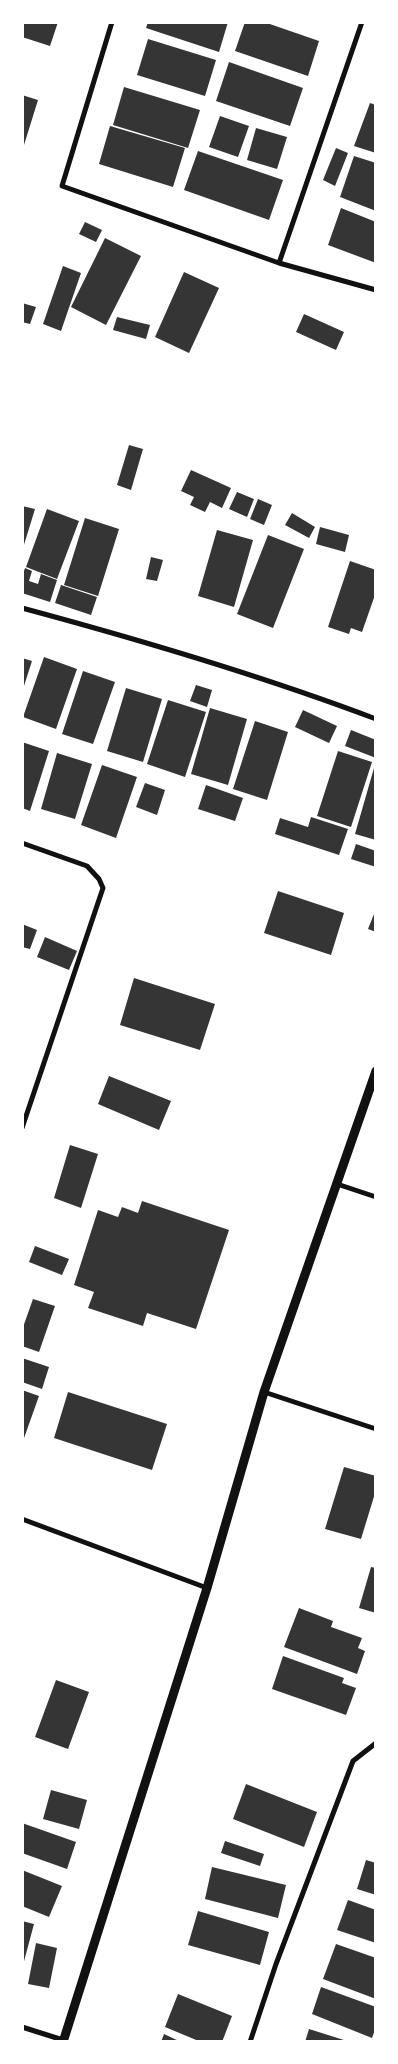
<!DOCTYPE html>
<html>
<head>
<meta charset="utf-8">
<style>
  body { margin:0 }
  #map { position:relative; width:398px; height:2064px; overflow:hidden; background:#fff; font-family:"Open Sans",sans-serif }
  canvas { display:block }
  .frame { position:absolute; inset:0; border:24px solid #fff; pointer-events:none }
</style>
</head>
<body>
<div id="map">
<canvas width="398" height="2064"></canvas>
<div class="frame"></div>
</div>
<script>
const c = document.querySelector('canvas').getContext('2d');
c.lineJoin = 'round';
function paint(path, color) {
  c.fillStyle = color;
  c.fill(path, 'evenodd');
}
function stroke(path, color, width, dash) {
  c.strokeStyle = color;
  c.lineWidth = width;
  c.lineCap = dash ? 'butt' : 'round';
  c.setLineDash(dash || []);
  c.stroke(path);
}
const building = new Path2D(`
  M22,22H58L50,46L22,37Z
  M148,22H228L219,52L146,28Z
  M245,22H264L319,41L308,76L235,51Z
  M148,39L216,60L205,96L137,75Z
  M229,62L303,88L290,126L216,101Z
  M124,87L200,110L188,148L113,125Z
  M22,95L38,100L24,145L22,144Z
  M370,103L376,105V153L354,146Z
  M220,116L249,126L238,157L209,147Z
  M110,126L185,148L173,187L99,164Z
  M256,128L287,137L277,169L247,160Z
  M336,148L348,153L335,186L323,180Z
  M198,151L283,180L269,220L184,190Z
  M354,156L376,163V211L340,197Z
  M341,208L376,222V263L328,245Z
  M85,222L102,230L96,242L79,234Z
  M105,238L141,256L106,325L71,307Z
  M63,266L81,273L61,331L43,324Z
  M184,272L219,288L189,353L155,337Z
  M22,303L36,307L30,324L22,322Z
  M304,314L344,332L336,350L296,332Z
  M117,317L150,325L146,339L113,330Z
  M129,445L143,449L131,490L117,485Z
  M191,470L231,488L222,508L210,502L205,512L190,505L194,497L181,491Z
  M237,492L254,499L247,517L229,509Z
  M258,499L272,505L264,525L250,519Z
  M22,506L35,509L23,548H22Z
  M47,509L79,521L57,579L26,567Z
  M292,513L315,527L309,538L285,525Z
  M85,518L119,529L98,596L64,585Z
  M320,527L349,535L345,552L316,544Z
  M217,530L253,540L234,607L198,596Z
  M268,535L304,549L273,628L237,614Z
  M151,557L163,560L157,581L146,579Z
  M350,561L376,570V592L362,632L351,628L349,634L328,627Z
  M25,568L32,571L29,581L38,584L41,574L57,580L50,602L22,593V577Z
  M61,585L97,597L91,615L55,603Z
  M44,657L77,669L56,729L23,717Z
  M22,658L32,661L23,689H22Z
  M83,671L115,682L93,744L62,734Z
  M196,685L212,690L207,707L190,701Z
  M126,688L162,699L143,762L107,751Z
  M168,700L206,712L185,777L147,764Z
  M210,708L247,719L228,785L191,774Z
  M303,710L337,726L329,743L295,727Z
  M255,721L288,732L267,800L233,789Z
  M351,730L376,740V758L345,746Z
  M22,742L49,751L30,811L22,808Z
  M338,751L372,762L351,827L317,816Z
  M57,753L92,764L75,819L41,809Z
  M102,765L137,777L116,838L81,825Z
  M374,768L376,769V840L355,834Z
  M145,783L165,790L157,815L136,807Z
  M206,785L243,798L235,821L198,809Z
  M311,817L348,829L339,855L275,834L280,818L308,827Z
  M356,844L376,851V867L351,859Z
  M278,891L344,913L331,955L264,933Z
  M376,909V932L368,929Z
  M22,924L37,930L30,949L22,947Z
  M45,937L77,951L69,970L37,957Z
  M134,978L215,1004L200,1050L120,1025Z
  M109,1076L171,1101L159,1130L98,1104Z
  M70,1145L98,1154L81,1208L54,1198Z
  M142,1201L229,1230L196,1329L147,1313L143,1326L88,1308L94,1292L74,1285L98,1210L118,1217L122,1207L138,1213Z
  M35,1246L69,1259L62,1275L29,1262Z
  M33,1299L55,1306L39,1352L22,1346V1330Z
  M22,1358L49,1367L42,1389L22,1382Z
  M22,1390L39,1396L23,1441H22Z
  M68,1392L167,1424L152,1470L54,1438Z
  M344,1467L376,1476V1490L361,1539L325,1529Z
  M371,1567L376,1568V1613L359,1608Z
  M299,1608L333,1621L331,1627L362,1638L358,1648L365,1651L357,1674L284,1647Z
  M283,1656L344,1678L342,1683L356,1688L346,1715L272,1689Z
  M56,1680L89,1692L68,1749L35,1737Z
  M246,1784L317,1812L304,1847L233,1819Z
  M51,1790L87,1800L79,1829L43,1819Z
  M22,1823L76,1842L67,1869L22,1853Z
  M225,1841L264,1854L260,1866L221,1853Z
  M366,1860L376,1863V1895L357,1889Z
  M212,1867L286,1885L278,1918L205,1899Z
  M22,1870L62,1886L49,1917L22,1906Z
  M348,1900L376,1910V1943L337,1930Z
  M198,1911L269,1932L260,1965L188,1945Z
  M22,1921L34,1924L23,1965H22Z
  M36,1943L57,1948L49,1988L28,1984Z
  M336,1944L376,1958V1999L323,1979Z
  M321,1987L376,2007V2027L372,2038L312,2014Z
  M178,1994L232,2016L222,2042H201L165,2027Z
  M309,2029L347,2041V2042H305Z
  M164,2034L181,2042H161Z`);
const minor = new Path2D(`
  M112,22L62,186L279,263L376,290
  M279,263L362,22
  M22,608C141,640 260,675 376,719
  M22,843L87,866L99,879L103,888L22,1128
  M337,1184L376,1197
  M264,1392L376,1429
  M22,1519L207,1588
  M22,2027L63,2040
  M250,2042L276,1964L353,1761L376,1743`);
const tertiary = new Path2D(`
  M63,2042L207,1588L264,1392L376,1071`);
paint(building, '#353535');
stroke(minor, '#111', 5);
stroke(tertiary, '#111', 9);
</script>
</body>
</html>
